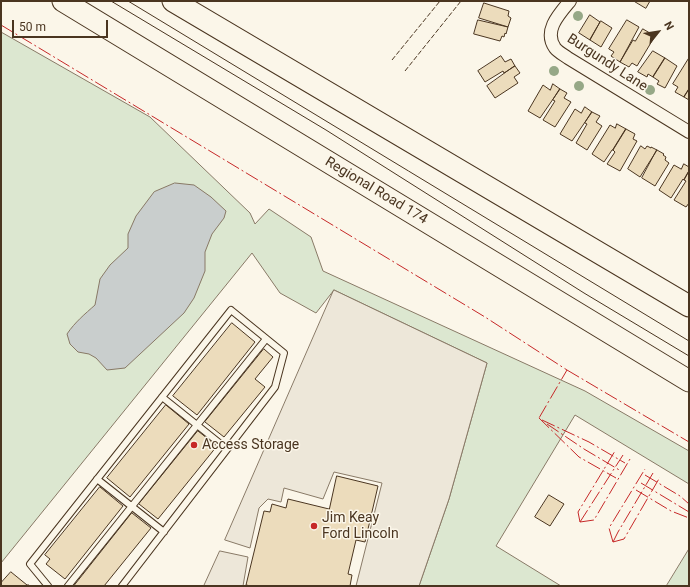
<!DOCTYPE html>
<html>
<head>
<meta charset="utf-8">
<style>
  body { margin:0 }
  #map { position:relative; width:690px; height:587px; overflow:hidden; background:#fbf6e9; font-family:Roboto,sans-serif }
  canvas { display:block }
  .frame { position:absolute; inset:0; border:2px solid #4a3520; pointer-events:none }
  .north { position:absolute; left:638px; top:12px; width:40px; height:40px; -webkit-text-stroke:3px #fbf6e9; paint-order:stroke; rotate:60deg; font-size:11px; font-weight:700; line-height:16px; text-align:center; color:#4a3520 }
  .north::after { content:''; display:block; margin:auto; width:14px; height:18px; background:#4a3520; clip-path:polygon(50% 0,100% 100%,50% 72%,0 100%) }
  .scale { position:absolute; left:12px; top:20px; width:96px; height:18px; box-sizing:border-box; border:2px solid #4a3520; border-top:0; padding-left:5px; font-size:12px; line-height:14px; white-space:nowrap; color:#4a3520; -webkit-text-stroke:3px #fbf6e9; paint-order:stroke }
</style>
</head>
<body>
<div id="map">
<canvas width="690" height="587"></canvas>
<div class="frame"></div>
<div class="north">N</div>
<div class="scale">50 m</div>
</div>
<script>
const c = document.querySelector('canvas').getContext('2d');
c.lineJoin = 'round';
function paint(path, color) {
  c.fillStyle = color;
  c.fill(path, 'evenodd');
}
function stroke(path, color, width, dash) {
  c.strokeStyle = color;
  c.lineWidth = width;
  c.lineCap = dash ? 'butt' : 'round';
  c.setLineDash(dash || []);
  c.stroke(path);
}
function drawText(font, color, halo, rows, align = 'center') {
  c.font = font + ' Roboto,sans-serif';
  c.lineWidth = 3;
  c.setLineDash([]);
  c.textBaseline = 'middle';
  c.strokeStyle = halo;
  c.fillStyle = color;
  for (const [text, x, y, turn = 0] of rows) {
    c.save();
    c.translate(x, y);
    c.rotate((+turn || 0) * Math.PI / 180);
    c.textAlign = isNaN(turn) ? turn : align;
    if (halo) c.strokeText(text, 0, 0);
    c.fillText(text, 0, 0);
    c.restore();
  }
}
const green = new Path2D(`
  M1,32L150,117L250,213L255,224L269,209L311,237L323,271L585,391L689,451V484L575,415L496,546L561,586H419L449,499L487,363L334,290L316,313L280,293L252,253L1,563Z
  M689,549V586H667V585Z`);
const parking = new Path2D(`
  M334,290L487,363L449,499L419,586H356L382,483L334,472L323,499L284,488L281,502L268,499L259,508L250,548L225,540Z
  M220,551L248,557L243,586H204Z`);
const water = new Path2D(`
  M175,183L194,185L211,197L226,211L224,218L212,234L205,252V271L194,298L184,313L125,368L107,370L96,358L89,354L78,352L70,344L67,334C75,322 85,314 95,305L100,279L110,265L128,248V234L136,216L154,192Z`);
const building = new Path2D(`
  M634,1H650L646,8Z
  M484,3L509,11L508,16L511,18L508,27L479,18Z
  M590,15L600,22L590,40L579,33Z
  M478,20L508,27L506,34L505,33L504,37L502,36L500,41L474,34Z
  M627,20L639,27L620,62L611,56L614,52L609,49Z
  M601,21L612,28L601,47L590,40Z
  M643,29L655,36L637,66L632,63L629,67L620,62L633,40L635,41Z
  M653,51L665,58L653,77L648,74L647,77L638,72Z
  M501,56L505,62L511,59L515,66L504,73L503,71L485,82L478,71Z
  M665,58L677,66L665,88L657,84L659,81L653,77Z
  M689,58V89L684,97L675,92L678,87L673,84Z
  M515,66L520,73L514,77L518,83L495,98L487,86Z
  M553,84L560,89L540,118L528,111L543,85L550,90Z
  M560,89L567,93L564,98L571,102L555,127L543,120L555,101L553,100Z
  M689,89V100L684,97Z
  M585,107L592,112L572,141L560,134L575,109L581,113Z
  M592,112L600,116L596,122L602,126L587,150L576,143L587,124L585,123Z
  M617,124L626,129L613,150H612L604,162L592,154L610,125L615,128Z
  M626,129L635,134L633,139L637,141L620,171L607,164L615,152L613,150Z
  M641,146L645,149L647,146L651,148V147L657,150L640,177L628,169Z
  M657,150L664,154L663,155L666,157L665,160L669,163L655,186L642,178Z
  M684,164L689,167V171L684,180L683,179L671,198L659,190L674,165L681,169Z
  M689,171V203L686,207L674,200L686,181L684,180Z
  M232,323L255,342L197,415L173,396Z
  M264,349L273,357L255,379L265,387L224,437L205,422Z
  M166,405L189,424L130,497L107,478Z
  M198,431L217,446L158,519L139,504Z
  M337,476L378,486L365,542L356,540L348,574L352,575L350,586H251L246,585L264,511L270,512L272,504L286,508L288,499L329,509Z
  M100,487L123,506L65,579L46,564L50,559L45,555Z
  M549,495L564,504L550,526L535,517Z
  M132,513L151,528L104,586H74Z
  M11,572L27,585H29L30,586H1V583Z`);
const lane = new Path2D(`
  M162,397L227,449
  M97,479L164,532
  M48,586L30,564L231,310L284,353L275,387L122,586
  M68,586L266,339`);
const street = new Path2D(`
  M570,1C559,14 543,31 555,48C558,52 564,55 568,58L689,132`);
const highway = new Path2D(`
  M63,1L689,381
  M173,1L689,306`);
const tram = new Path2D(`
  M111,1L326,130L584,293L689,356
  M128,1L689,341`);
const fence = new Path2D(`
  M392,60L440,1
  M405,71L461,1`);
const power = new Path2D(`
  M1,25L485,317L567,370L539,418
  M567,370L689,442
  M539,418L579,457L616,478
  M542,420L589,442L625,463
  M547,424L584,449L621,471
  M645,475L680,496L689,504
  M641,483L689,512
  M636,490L671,511L689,518
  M580,522L594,520L630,459
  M580,522L578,512L615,451
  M580,522L623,455
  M613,542L609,528L645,469
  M613,542L624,539L660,477
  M613,542L618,532L653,473`);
const trees = [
  [578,16],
  [554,71],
  [579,86],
  [650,90]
];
const markers = [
  [194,445,4,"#c62828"],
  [314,526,4,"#c62828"]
];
const streetNames = [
  ["Burgundy Lane",607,63,33],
  ["Regional Road 174",376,191,31]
];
const poiNames = [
  ["Access Storage",202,445],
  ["Jim Keay",322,518],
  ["Ford Lincoln",322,534]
];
paint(green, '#dce7d0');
stroke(green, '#887966', 1);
paint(parking, '#ede7d9');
stroke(parking, '#887966', 1);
paint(water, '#c9cecd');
stroke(water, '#887966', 1);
paint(building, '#ecdcbc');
stroke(building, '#4a3520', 1);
stroke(lane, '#4a3520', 8);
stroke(street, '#4a3520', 14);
stroke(highway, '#4a3520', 23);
stroke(lane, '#fbf6e9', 6);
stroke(street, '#fbf6e9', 12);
stroke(highway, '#fbf6e9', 21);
stroke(tram, '#4a3520', 1);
stroke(fence, '#4a3520', 1, [5, 2]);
stroke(power, '#c62828', 1, [14, 3, 2, 3]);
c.fillStyle = '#96a887';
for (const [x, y] of trees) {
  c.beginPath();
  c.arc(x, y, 5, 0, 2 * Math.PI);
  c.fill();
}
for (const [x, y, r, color] of markers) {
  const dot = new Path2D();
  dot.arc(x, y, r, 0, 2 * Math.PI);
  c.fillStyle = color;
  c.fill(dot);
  stroke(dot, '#fbf6e9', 1.5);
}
drawText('14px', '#4a3520', '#fbf6e9', streetNames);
drawText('14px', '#4a3520', '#fbf6e9', poiNames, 'left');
</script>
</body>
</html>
